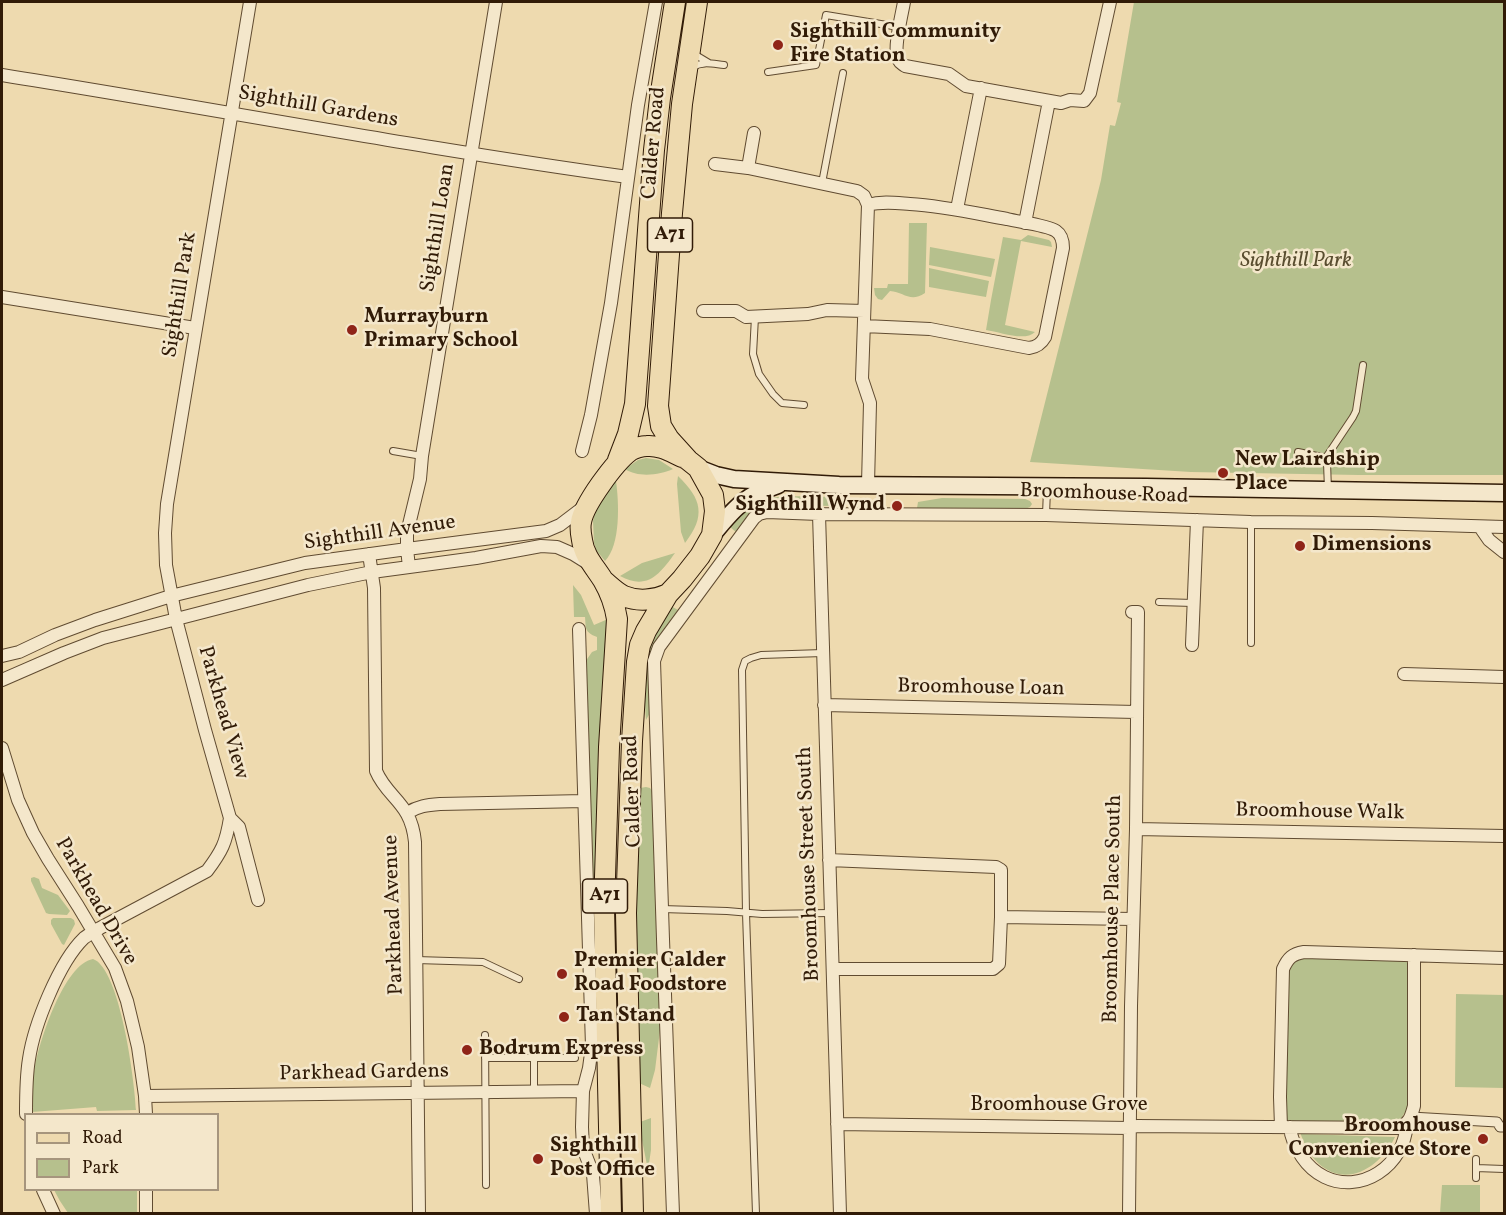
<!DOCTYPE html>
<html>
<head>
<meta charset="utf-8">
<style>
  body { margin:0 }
  #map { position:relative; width:1506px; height:1215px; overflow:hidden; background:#eedaaf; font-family:Vollkorn,serif }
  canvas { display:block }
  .frame { position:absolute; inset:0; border:3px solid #311b07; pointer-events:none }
  .legend { position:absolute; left:24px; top:1113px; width:195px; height:78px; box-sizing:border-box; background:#f4e7cb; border:2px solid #a6957d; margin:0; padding:8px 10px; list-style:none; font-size:18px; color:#311b07 }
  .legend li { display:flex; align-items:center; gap:12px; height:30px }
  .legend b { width:30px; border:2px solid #a6957d }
</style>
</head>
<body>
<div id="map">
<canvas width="1506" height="1215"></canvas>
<div class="frame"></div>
<ul class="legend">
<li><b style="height:8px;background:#eedaaf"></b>Road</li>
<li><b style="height:16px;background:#b6c08d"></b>Park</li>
</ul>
</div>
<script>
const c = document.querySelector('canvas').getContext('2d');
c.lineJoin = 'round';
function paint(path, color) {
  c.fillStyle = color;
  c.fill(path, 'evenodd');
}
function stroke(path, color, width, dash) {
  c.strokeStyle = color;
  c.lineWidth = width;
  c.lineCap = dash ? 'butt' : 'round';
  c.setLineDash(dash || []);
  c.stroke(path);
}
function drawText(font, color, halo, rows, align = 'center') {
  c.font = font + ' Vollkorn,serif';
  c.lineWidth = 5;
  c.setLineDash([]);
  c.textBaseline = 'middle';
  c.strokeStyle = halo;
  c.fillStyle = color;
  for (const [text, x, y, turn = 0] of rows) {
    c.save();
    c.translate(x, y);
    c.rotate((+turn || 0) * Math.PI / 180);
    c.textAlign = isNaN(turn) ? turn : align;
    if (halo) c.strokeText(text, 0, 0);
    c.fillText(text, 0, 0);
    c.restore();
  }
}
const green = new Path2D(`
  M1134,2H1504V475H1359L1191,472L1030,462L1101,180L1110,125L1115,126L1121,103L1117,102Z
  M909,223H927L925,293C910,303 904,292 890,291L882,300L878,299L875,295L874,288H887L888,284H908Z
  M1028,235L1049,240L1051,242L1052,247L1021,241L1005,325L1035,332C1025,342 1000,332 986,330L991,300L1003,237L1021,240Z
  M930,247L995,259L991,277L929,265Z
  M929,268L989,281L986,297L929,287Z
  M646,458L659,460L673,469C660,475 638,478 625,469L638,460Z
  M678,476C702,499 706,516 685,543L681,532L677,484Z
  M616,481C619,502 621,545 605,561L596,550L594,543L593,521L596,507Z
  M835,497V506L769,505C751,509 747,518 736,532L730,527C737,517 746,506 758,501C772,494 817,497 835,497Z
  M942,498L1025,499L1030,501L1032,504L1030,507L1025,509L917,508L918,502Z
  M675,553C660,574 647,591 620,576L642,563Z
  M573,585L581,595L594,625L608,619L597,932H593L585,662L592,652L597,650V637C584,632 586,628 585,617H574Z
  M671,606L678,610C668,624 655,638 650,655L651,711L646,720C644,690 642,658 656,630C661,622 666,614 671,606Z
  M646,787L650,788L652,791L660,1030L655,1070L650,1088L639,1083L633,955L637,793L640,788Z
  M34,877L39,879L42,888L58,895L70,911L67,915L49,914L46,913L31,881V878Z
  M53,918H71L74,920L75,924L64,945L62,944L51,924V920Z
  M1296,957L1410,961L1409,1106L1398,1123L1285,1122L1288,968Z
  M93,959C120,968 135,1082 136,1110L97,1111L96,1107L32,1112C32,1096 32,1081 35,1066C40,1040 64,964 93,959Z
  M1456,994L1504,995V1088L1455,1087Z
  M651,1118V1150L648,1170L641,1135L640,1122Z
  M1301,1135V1134L1395,1137C1381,1166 1347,1190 1318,1163C1314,1159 1309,1154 1306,1148C1304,1144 1303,1139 1301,1135Z
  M1442,1185H1480V1213H1440Z
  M54,1190H137V1213H68L60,1201Z`);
const service = new Path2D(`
  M694,54L709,63
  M693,67C702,61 713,64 724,65
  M768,72L816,65L826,15L899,27
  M822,183L843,73
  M755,317L753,354L759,374L773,394L782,403L804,405
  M393,451L422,456
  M1298,452L1322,457L1327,462L1328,490
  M1325,459L1353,417L1356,411L1363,365
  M1046,515L1047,489
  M1251,522V643
  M1159,602L1193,603
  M662,909L727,911L762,914L830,913
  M416,960L483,962L519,979
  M485,1035L486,1185
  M485,1058H575
  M534,1091V1058
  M1476,1168L1504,1169
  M1476,1178V1159
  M756,1214L746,913L742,670L745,661L751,658L761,655L823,653`);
const pedestrian = new Path2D(`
  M1411,1117L1497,1122L1500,1127H1504`);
const minor = new Path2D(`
  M904,2C902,14 893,49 898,59C900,63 901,63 905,66L949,74L966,86L1061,103L1070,100L1084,101L1090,93L1110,2
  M2,75C210,108 418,148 628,177
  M715,164L748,168L857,191L864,196L868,205L862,379L870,403L868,484
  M748,168L754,133
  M957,209L981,88
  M1025,223L1049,101
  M2,297L195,328
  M703,311H736L746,317L808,314L827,310L864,311
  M864,326L930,329L1029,348C1037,347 1041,344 1045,337L1063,248C1063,242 1062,235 1056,231C1047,225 1019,222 1007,219C974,213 943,206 910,204C896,203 882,201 868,205
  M582,451L591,415L611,303L638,105L656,2
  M819,514L840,1214
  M1480,527L1489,540L1504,552
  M369,554L374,588L376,771C384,790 398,798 407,814C412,823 414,832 415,842L419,1214
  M409,567L407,549V533L420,479L422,456L496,2
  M579,629L592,1046L589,1068L583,1091L582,1127L583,1148L593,1174L596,1214
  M1192,645L1197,520
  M2,656L19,652L55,635L95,620L171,596L305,563L407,549L546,531L560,525L585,506
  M1404,674L1504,677
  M2,680L64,653L103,638L308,585L372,572L476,558L541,546L557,547L573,554L589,564
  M824,705L1136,712
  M2,748L18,800L33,833L48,859L78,906L115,968L127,1001L138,1047L145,1096L146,1114
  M407,813C418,806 427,805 440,804L584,801
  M230,818L239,827L258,900
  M1136,829L1504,836
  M829,860L996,867L1001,870V917L999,964L993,969H833
  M1001,917L1133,919
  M145,1096L583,1091
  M26,1114C26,1096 26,1077 29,1059C34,1025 59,962 84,938C89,934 95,931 100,928L207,871C222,851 226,843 230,818L205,730L176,619L166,565L165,533L167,504L250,2
  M837,1124L1130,1128L1137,1126L1399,1128C1410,1122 1411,1117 1414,1106V955
  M1281,1127L1280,1097L1283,969C1288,958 1292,954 1304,952L1504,958
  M1290,1127C1291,1139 1295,1147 1302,1157C1327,1194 1377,1189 1399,1151C1404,1143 1406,1133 1407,1124
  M43,1190L54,1214
  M146,1190V1214
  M673,1214L663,939L654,661L659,647L754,518L759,514L767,512L819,514L1046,515L1251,522L1372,523L1504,527
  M1129,1214L1131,1006L1136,829L1138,612H1132`);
const secondary = new Path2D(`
  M698,468L716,475L734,479L839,485L1146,487L1504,493
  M712,535C725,520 738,503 755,494C762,490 771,488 778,485`);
const primary = new Path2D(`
  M618,460L628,434L635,404L654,150L660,98L675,2
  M604,581C610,586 617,593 624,596C638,602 655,600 668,594
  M611,1214L604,909L609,747L617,619C615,606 610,592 603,580C595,567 584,556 582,540C581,535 580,527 581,522C584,504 615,462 630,451C634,448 642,446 647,446C660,445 671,452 682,457
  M633,1214L626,913L632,741L637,662L640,645L646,631L668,594L682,579L700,556L712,535L715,511L713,495L698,468L688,460L669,439L661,426L658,406L672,213L682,104L697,2`);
const markers = [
  [778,45,6,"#8f2418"],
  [352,330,6,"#8f2418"],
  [1223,473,6,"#8f2418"],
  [897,506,6,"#8f2418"],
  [1300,546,6,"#8f2418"],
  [562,974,6,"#8f2418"],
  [564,1017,6,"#8f2418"],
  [467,1050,6,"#8f2418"],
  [1483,1139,6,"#8f2418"],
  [538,1159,6,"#8f2418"]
];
const shields = [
  [670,235,45],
  [605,896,45]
];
const shieldNames = [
  ["A71",670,235],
  ["A71",605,896]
];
const poiNames = [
  ["Sighthill Community",790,33],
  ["Fire Station",790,57],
  ["Murrayburn",364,318],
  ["Primary School",364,342],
  ["New Lairdship",1235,461],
  ["Place",1235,485],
  ["Sighthill Wynd",885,506,"right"],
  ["Dimensions",1312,546],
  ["Premier Calder",574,962],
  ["Road Foodstore",574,986],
  ["Tan Stand",576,1017],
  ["Bodrum Express",479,1050],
  ["Broomhouse",1471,1127,"right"],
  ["Convenience Store",1471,1151,"right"],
  ["Sighthill",550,1147],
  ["Post Office",550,1171]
];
const streetNames = [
  ["Sighthill Gardens",318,108,10],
  ["Calder Road",655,143,-85],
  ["Sighthill Loan",439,228,-81],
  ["Sighthill Park",181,295,-81],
  ["Broomhouse Road",1104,495,2],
  ["Sighthill Avenue",380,534,-8],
  ["Broomhouse Loan",981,689,1],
  ["Parkhead View",222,713,74],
  ["Calder Road",634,791,-92],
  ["Broomhouse Walk",1320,813,1],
  ["Broomhouse Street South",810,864,-92],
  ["Parkhead Drive",95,902,60],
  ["Broomhouse Place South",1114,909,-89],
  ["Parkhead Avenue",395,915,-92],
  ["Parkhead Gardens",364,1074,-1],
  ["Broomhouse Grove",1059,1106]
];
const parkNames = [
  ["Sighthill Park",1296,262]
];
paint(green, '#b6c08d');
stroke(service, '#604b31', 8);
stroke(pedestrian, '#604b31', 11);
stroke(minor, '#604b31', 14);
stroke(secondary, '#311b07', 19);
stroke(primary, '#311b07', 22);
stroke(service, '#f4e7cb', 6);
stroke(pedestrian, '#f4e7cb', 9);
stroke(minor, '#f4e7cb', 12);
stroke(secondary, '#f4e7cb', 16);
stroke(primary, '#eedaaf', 20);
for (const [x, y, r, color] of markers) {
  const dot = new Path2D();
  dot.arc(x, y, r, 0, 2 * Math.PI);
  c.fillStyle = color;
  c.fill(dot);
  stroke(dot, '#f4e7cb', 2);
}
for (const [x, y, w] of shields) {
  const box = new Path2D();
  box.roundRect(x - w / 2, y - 17, w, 34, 4.5);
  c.fillStyle = '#f4e7cb';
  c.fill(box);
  stroke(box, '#311b07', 1.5);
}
drawText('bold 20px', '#311b07', null, shieldNames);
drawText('bold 21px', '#311b07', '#f4e7cb', poiNames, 'left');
drawText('21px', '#311b07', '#f4e7cb', streetNames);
drawText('italic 21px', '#594d2f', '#f4e7cb', parkNames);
</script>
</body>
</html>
